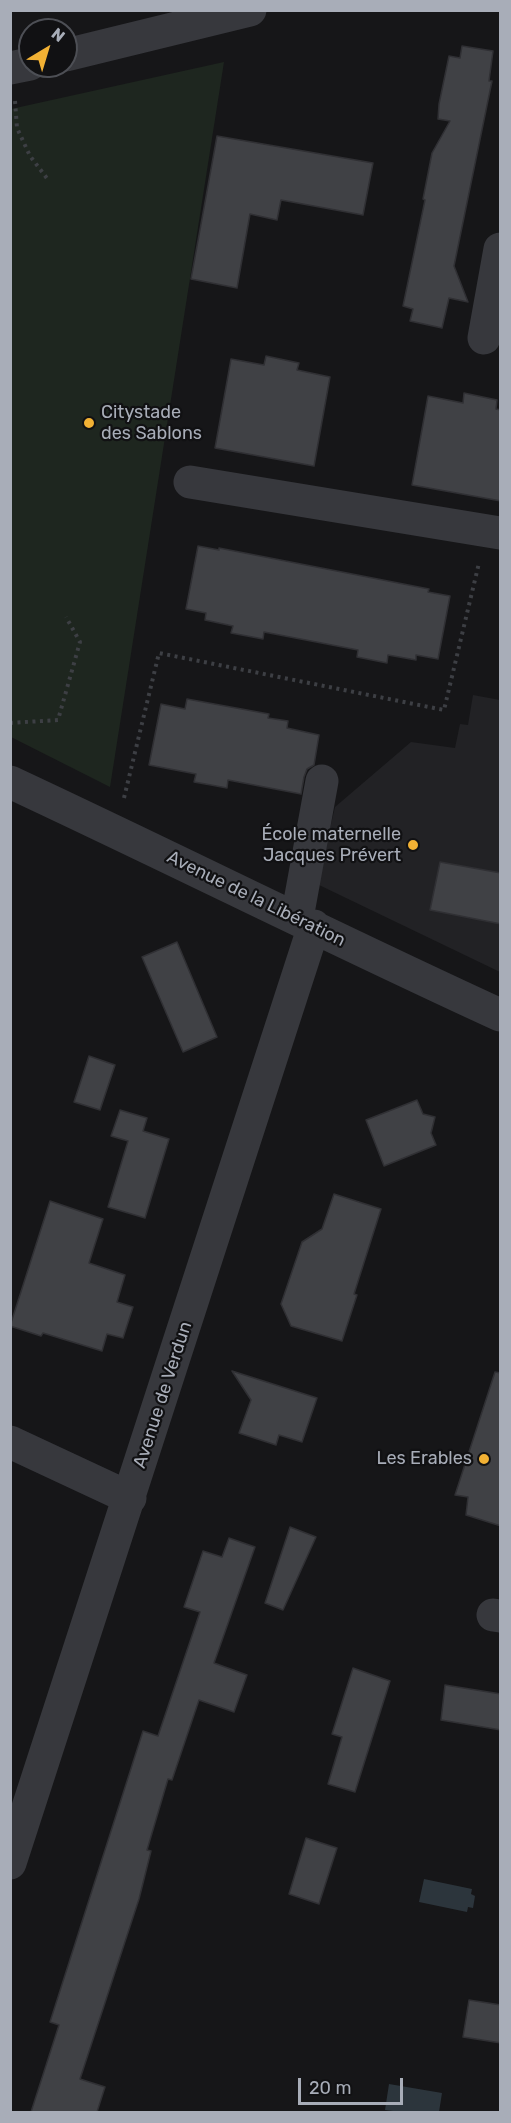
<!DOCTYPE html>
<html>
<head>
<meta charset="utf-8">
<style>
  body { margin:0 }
  #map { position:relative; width:511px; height:2123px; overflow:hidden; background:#161618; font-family:Rubik,sans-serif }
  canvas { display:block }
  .frame { position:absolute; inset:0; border:12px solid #a8adb8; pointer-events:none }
  .north { position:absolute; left:18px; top:18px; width:60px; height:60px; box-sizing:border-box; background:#111113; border:2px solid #4d4f55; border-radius:50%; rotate:38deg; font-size:16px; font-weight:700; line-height:24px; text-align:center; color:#a8adb8 }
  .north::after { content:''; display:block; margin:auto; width:21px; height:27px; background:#f2b134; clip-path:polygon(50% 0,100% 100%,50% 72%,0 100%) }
  .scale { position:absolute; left:298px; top:2078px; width:105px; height:27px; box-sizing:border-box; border:3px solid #a8adb8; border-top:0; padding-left:8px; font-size:18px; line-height:21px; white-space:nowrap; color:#a8adb8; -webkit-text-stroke:4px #111113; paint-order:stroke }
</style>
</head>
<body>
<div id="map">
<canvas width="511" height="2123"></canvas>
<div class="frame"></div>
<div class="north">N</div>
<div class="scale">20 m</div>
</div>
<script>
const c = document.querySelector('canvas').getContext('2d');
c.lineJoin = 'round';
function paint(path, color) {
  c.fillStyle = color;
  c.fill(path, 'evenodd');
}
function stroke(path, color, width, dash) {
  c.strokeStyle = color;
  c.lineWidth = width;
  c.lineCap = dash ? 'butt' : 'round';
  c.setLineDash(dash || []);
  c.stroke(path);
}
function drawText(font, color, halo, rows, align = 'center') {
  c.font = font + ' Rubik,sans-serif';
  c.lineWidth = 4.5;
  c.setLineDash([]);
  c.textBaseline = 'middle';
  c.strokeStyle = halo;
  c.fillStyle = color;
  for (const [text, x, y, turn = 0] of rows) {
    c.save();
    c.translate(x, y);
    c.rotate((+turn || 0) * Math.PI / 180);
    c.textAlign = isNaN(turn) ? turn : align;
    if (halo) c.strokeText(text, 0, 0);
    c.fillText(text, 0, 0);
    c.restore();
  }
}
const built = new Path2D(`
  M473,695L500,700V972L317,884L335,807L411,742L455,748L460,724L468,725Z`);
const green = new Path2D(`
  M224,62L110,787L11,737V109Z`);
const water = new Path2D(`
  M424,1879L472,1889L471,1894L475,1896L473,1908L468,1907L467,1912L419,1902Z
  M389,2084L442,2093L439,2112H401L385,2110Z`);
const building = new Path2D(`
  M462,46L493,51L489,81H492L454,266L468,302L449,298L442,328L410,321L413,309L403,306L425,200L423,199L432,153L450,121L438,119L439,104L449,56L460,58Z
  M217,136L373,163L363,215L281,200L277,220L250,214L237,288L191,279Z
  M266,356L299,363L297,370L330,377L314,466L215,448L231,359L264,365Z
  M464,393L497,400L496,409L501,410V501L412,485L428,396L463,403Z
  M198,546L219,550V548L429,589L428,592L450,596L438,659L416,655V660L388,655L387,663L357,657L358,650L264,632L263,639L231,633L233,626L205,620L206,613L186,609Z
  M187,699L269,714L268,718L288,721L287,728L319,735L314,765L307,769L304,777L301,794L228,780L227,788L211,785L194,782L196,774L149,765L161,704L185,709Z
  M440,862L501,873V924L430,910Z
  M177,942L217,1037L183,1052L142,957Z
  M89,1056L115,1065L100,1110L74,1102Z
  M417,1100L423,1114L435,1117L431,1133L436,1145L384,1166L366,1120Z
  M120,1110L147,1118L143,1131L169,1139L145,1218L108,1207L128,1141L111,1136Z
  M334,1194L381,1209L354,1294L357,1295L342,1341L291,1326L281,1304L302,1242L322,1229Z
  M50,1201L103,1219L89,1263L125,1275L117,1302L133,1307L123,1338L107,1334L102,1351L43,1333L41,1336L10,1326Z
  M232,1371L317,1398L302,1442L279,1435L276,1445L239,1433L251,1400Z
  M495,1372L501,1373V1526L466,1515L468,1497L455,1495Z
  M290,1527L316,1537L283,1610L265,1603Z
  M229,1538L255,1547L214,1663L247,1675L234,1712L199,1700L172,1780L168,1779L147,1850L151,1851L139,1899L80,2079L105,2087L97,2112H31L59,2025L50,2022L143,1731L158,1736L200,1612L184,1607L203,1551L222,1557Z
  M353,1668L390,1681L355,1792L328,1784L342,1737L332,1734Z
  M445,1685L501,1694V1730L441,1720Z
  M306,1838L337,1848L319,1904L289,1894Z
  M469,2000L501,2005V2043L463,2037Z`);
const path = new Path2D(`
  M15,101L17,128L30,156L49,181
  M10,723L58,720L80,642L66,617
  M124,798L159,653L444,710L479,563`);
const minor = new Path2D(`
  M66,55L250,10
  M10,68L30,64
  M484,338L500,249
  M190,482L500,533
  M10,782C175,859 336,940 500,1015
  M297,918L322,781
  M10,1442L130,1498
  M493,1615L500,1616
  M10,1863L314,926`);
const markers = [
  [89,423,6,"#f2b134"],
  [413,845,6,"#f2b134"],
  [484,1459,6,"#f2b134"]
];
const poiNames = [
  ["Citystade",101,413,"left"],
  ["des Sablons",101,434,"left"],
  ["École maternelle",401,835],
  ["Jacques Prévert",401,856],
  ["Les Erables",472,1459]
];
const streetNames = [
  ["Avenue de la Libération",256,899,26],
  ["Avenue de Verdun",163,1395,-72]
];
paint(built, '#222225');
paint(green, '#1e261f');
paint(water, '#2c353c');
paint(building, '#404145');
stroke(building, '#303034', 1.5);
stroke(path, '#3d3f44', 4, [3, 4.5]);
stroke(minor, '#37383d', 33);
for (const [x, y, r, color] of markers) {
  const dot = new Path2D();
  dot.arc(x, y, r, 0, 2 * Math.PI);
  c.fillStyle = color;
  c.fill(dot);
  stroke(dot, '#111113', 2);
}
drawText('18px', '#a8adb8', '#111113', poiNames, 'right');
drawText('18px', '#a8adb8', '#111113', streetNames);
</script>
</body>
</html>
